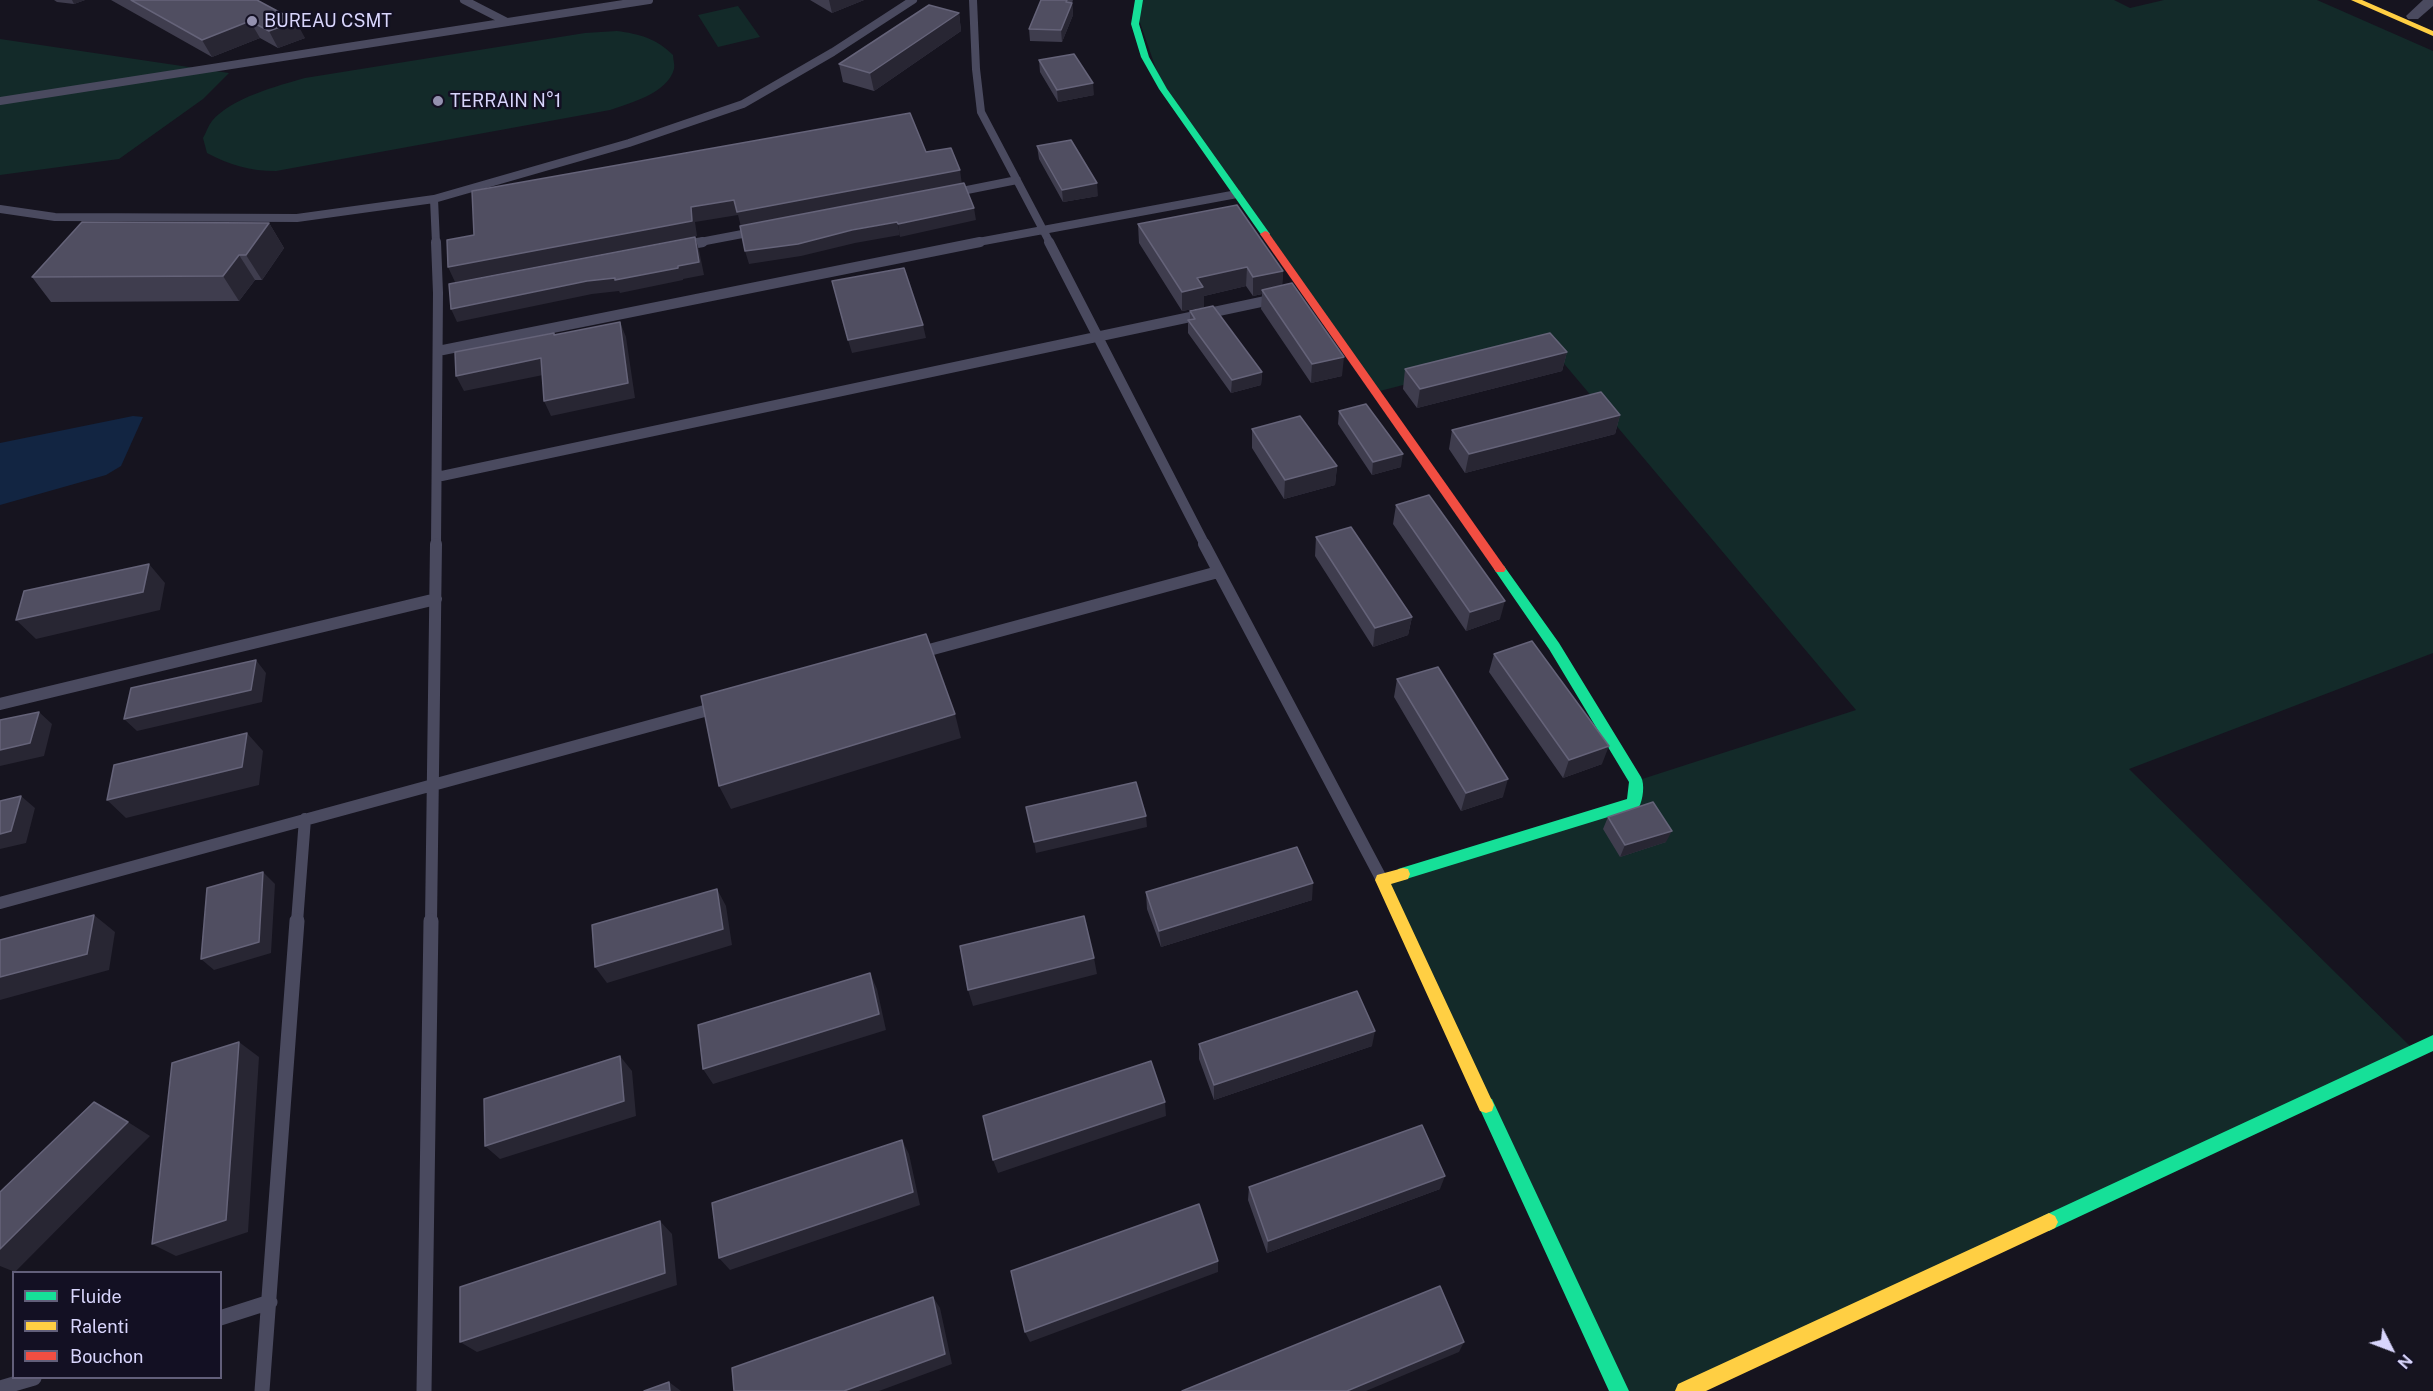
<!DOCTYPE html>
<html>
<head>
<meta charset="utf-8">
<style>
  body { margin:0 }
  #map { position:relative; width:2433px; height:1391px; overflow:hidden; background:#16141f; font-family:"Public Sans",sans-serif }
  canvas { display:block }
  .legend { position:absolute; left:12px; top:1271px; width:210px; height:108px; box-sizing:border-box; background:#131023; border:2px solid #625f7a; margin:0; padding:8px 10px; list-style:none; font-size:18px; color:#d8d5fc }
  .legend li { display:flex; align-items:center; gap:12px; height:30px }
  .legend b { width:30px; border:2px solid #625f7a }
  .north { position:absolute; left:2361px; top:1319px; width:60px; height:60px; -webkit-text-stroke:4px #131023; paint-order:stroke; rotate:132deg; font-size:16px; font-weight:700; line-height:24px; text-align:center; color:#d8d5fc }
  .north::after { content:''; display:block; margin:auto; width:21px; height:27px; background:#d8d5fc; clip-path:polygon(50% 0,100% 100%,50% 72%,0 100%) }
</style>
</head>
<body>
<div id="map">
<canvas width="2433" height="1391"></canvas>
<ul class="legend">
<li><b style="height:8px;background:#16e098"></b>Fluide</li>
<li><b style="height:8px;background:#ffcf43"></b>Ralenti</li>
<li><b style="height:8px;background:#f24e42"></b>Bouchon</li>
</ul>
<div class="north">N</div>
</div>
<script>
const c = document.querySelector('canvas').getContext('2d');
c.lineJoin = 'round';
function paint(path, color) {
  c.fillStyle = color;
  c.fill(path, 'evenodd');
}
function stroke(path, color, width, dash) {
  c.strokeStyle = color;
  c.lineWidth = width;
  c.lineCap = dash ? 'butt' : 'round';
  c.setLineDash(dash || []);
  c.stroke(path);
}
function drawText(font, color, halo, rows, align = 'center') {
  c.font = font + ' "Public Sans",sans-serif';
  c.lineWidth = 5;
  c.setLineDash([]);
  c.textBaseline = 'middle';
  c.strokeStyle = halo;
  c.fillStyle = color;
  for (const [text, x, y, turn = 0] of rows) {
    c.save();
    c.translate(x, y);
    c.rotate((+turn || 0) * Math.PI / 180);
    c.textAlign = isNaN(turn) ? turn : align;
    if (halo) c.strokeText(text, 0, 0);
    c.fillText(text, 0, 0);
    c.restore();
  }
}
const green = new Path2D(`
  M1139,0H2114L2130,8L2164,0H2317L2433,51V653L2129,769L2415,1051L1685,1391H1619L1382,880L1634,803L1636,781L1856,710L1550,347L1376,392L1163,89L1135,8Z
  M738,6L760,37L718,47L698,15Z
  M617,31C639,34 656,38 673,55C673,59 675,65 674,69C668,93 630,103 610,110L276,171C250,171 230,165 207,153L203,138C206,133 208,126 212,121C231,98 277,86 305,78L585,33Z
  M0,39L229,73L203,99L119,159L0,175Z`);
const water = new Path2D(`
  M133,416L143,417L121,466L106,475L0,505V443Z`);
const laneFar3 = new Path2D(`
  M464,0L507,22
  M973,0L976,69L981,112L1050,243
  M0,101L649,0
  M952,193L1017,180
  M434,199L436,243
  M0,209L55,217L297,218L434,199L629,143L743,104L833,52L913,0
  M695,243L758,231
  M973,243L1237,194`);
const laneFar2 = new Path2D(`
  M436,242L438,293L436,545
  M1049,242L1205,545
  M681,246L703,242
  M438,351L980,242
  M437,477L1275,299`);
const laneFar1 = new Path2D(`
  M1204,544L1382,880
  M918,653L1218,572
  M0,704L436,599
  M0,903L719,707
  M297,922L305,819
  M431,922L436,544`);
const lane = new Path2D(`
  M220,1318L270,1302
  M0,1388L34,1378
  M262,1391L297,921
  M424,1391L431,921`);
const street = new Path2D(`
  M2423,0H2433V6L2418,19H2408L2406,16Z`);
const fast = new Path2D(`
  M1135,0H1143L1139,24L1149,57L1167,89L1270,234L1268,236H1262L1159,89L1141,57L1131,24Z
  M1500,565L1504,566L1559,643L1641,777C1645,784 1643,800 1639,807L1634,809L1403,880L1398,879L1396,874L1398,869L1627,799L1629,782L1549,649L1496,572L1494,569L1496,566Z
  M2433,1035V1051L2055,1228L2049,1231L2043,1228L2040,1222L2043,1216Z
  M1486,1097L1492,1099L1629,1391H1609L1478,1105L1480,1099Z`);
const slow = new Path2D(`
  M2351,0H2362L2433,31V36Z
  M1403,868L1408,869L1410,874L1408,879L1391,884L1494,1105L1492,1111L1486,1113L1480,1111L1375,880L1377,875Z
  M2049,1213L2055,1216L2058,1222L2055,1228L1706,1391H1675L1678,1384Z`);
const jam = new Path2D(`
  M1265,231L1268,232L1504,566L1506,569L1504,572H1496L1260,234Z`);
const wall = new Path2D(`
  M54,0H85L74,4L57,2Z
  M111,0H257L305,38L278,48L260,38L212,57Z
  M810,0H864L832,13Z
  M1041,0H1073L1072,3L1073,15L1062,42L1030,41L1029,29Z
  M959,13L961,31L874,91L843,82L839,64Z
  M1039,60L1094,95L1058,102L1040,72Z
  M1037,146L1098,196L1063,202L1039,159Z
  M269,223L284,248L262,280H255L239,301L51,302L32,277Z
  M1138,224L1283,271L1282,285L1342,376L1311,383L1261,309L1262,294L1253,296L1246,286L1204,296V307L1182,311L1139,243Z
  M1190,311L1262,372L1261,385L1231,393L1188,333V320H1190Z
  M1567,352L1562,371L1417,408L1403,389L1405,369Z
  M1339,411L1401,467L1372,475L1338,424Z
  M1620,415L1615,434L1465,473L1449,449L1452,430Z
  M1252,429L1337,466L1335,485L1284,499L1252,448Z
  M1396,505L1500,619L1466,631L1393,524Z
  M1316,537L1412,617L1408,635L1373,647L1315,556Z
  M1494,654L1602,764L1563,778L1489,672Z
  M1397,679L1503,797L1461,811L1394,697Z
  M1608,817L1666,842L1620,857L1603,829Z
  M1146,892L1312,900L1161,947L1147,909Z
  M1199,1044L1372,1046L1214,1100L1199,1059Z
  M1249,1187L1440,1189L1267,1253L1248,1200Z`);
const shadedWall = new Path2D(`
  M72,0H85L74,4Z
  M829,0H864L832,13Z
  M1072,3L1073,15L1062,42L1061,30Z
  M959,13L961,31L874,91L870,73Z
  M250,21L260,38L212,57L202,40Z
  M296,21L305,38L278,48L269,31Z
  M1093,83L1094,95L1058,102L1057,90Z
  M960,170L962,185L741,227L738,215L695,222L697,236L455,282L448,267L691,207L734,200Z
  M1097,183L1098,196L1063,202L1062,190Z
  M974,208L976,220L900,237L898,224Z
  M897,222L900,235L855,243L801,256L749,264L745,251Z
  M269,223L284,248L262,280L246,255Z
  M695,237L699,250L704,275L683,279V280L620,293L619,291L592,294L457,322L451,309L587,281L678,266Z
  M239,255L255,280L239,301L223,276Z
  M1247,267L1246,286L1204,296V307L1182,311V292L1197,278Z
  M1283,271L1282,290H1262V294L1253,296V277Z
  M620,322L626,337L635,398L551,416L544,401Z
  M923,325L926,338L852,353L848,340Z
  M1567,352L1562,371L1417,408L1420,389Z
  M1344,357L1342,376L1311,383L1312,364Z
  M541,358L548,374L464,391L456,376Z
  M1262,372L1261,385L1231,393L1232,380Z
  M1620,415L1615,434L1465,473L1469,454Z
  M1403,454L1401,467L1372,475L1373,462Z
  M1337,466L1335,485L1284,499L1285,480Z
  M149,564L165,583L160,610L36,639L16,620Z
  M1505,601L1500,619L1466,631L1470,612Z
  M1412,617L1408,635L1373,647L1375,628Z
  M256,660L266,673L262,702L137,731L124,719Z
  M39,712L52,724L44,756L0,766V750Z
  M955,714L961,738L731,809L719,786Z
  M247,733L263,751L259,785L126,818L107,800Z
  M1609,746L1602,764L1563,778L1569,760Z
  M1508,779L1503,797L1461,811L1466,793Z
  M21,796L35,808L26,843L0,849V834Z
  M1146,816L1147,827L1036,853L1034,842Z
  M1672,831L1666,842L1620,857L1625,845Z
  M263,872L275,884L271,953L214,970L201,959Z
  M1313,883L1312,900L1161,947L1159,931Z
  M717,889L726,906L732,945L607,983L595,967Z
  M94,915L115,932L109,970L0,1000V977Z
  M1094,958L1097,974L973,1006L968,990Z
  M870,973L877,989L886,1030L713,1084L703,1069Z
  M1375,1031L1372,1046L1214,1100V1085Z
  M239,1042L259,1057L248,1232L176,1256L152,1244Z
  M620,1056L632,1071L636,1116L500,1159L485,1146Z
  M1165,1102L1166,1116L998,1173L993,1160Z
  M128,1122L150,1136L15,1272L0,1266V1249Z
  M902,1140L909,1154L920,1205L730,1270L719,1258Z
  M1445,1176L1440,1189L1267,1253L1268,1241Z
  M660,1221L672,1234L677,1285L477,1352L460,1342Z
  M1218,1261V1272L1030,1342L1025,1332Z
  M933,1297L940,1308L952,1364L879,1391H844Z
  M1464,1342L1459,1352L1366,1391H1347Z
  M669,1382L681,1391H670Z`);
const building = new Path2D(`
  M131,0H257L296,21L269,31L250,21L202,40Z
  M1041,0H1067L1066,2L1072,3L1061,30L1029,29Z
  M929,5L959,13L870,73L839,64Z
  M1074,54L1093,83L1057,90L1039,60Z
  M910,113L926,152L951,148L960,170L737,212L734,200L691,207L692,221L448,267L447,240L474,235L472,191Z
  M1071,140L1097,183L1062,190L1037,146Z
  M964,183L974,208L898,224L897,222L852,230L798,244L745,251L740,226Z
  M1237,205L1283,271L1253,277L1247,267L1197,278L1203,287L1182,292L1138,224Z
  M82,222L269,223L246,255H239L223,276L32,277Z
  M695,237L699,262L678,266V268L615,280V278L587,281L451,309L449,284Z
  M904,268L923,325L848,340L832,281Z
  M1292,283L1344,357L1312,364L1262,290Z
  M1213,306L1262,372L1232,380L1188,320L1195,319L1190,311Z
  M620,322L628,383L544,401L541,358L456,376L455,352L554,333V335Z
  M1550,333L1567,352L1420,389L1405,369Z
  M1601,392L1620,415L1469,454L1452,430Z
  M1366,404L1403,454L1373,462L1339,411Z
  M1300,416L1337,466L1285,480L1252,429Z
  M1429,495L1505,601L1470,612L1396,505Z
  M1351,527L1412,617L1375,628L1316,537Z
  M149,564L143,592L16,620L24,591Z
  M926,634L955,714L719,786L701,696Z
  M1532,641L1609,746L1569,760L1494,654Z
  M256,660L251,690L124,719L131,688Z
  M1438,667L1508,779L1466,793L1397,679Z
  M39,712L30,743L0,750V720Z
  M247,733L242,767L107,800L114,765Z
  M1136,782L1146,816L1034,842L1026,807Z
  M21,796L11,831L0,834V801Z
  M1653,802L1672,831L1625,845L1608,817Z
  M1297,847L1313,883L1159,931L1146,892Z
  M263,872L259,942L201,959L207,888Z
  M717,889L723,929L595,967L592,925Z
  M94,915L87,954L0,977V940Z
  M1084,916L1094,958L968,990L960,946Z
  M870,973L879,1014L703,1069L698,1025Z
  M1357,991L1375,1031L1214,1085L1199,1044Z
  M239,1042L226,1220L152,1244L172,1063Z
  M620,1056L624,1101L485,1146L484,1099Z
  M1151,1061L1165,1102L993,1160L983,1116Z
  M94,1102L128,1122L0,1249V1192Z
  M1422,1125L1445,1176L1268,1241L1249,1187Z
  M902,1140L913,1192L719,1258L712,1203Z
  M1199,1204L1218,1261L1025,1332L1011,1271Z
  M660,1221L665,1273L460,1342V1287Z
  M1440,1286L1464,1342L1347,1391H1182Z
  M933,1297L945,1354L844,1391H734L732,1368Z
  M669,1382L670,1391H644Z`);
const markers = [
  [252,21,6,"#9491af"],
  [438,101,6,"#9491af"]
];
const farPoinames = [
  ["BUREAU CSMT",264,21],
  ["TERRAIN N°1",450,101]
];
paint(green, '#132a29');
paint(water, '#122542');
stroke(laneFar3, '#4a4a5f', 8);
stroke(laneFar2, '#4a4a5f', 10);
stroke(laneFar1, '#4a4a5f', 12);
stroke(lane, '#4a4a5f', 15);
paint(street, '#4a4a5f');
paint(fast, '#16e098');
paint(slow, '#ffcf43');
paint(jam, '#f24e42');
paint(wall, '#3f3d4e');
paint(shadedWall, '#282633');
paint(building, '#504e61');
stroke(building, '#656379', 1.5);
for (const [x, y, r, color] of markers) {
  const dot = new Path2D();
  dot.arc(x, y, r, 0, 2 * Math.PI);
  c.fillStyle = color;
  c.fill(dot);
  stroke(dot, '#131023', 2);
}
drawText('18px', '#d8d5fc', '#131023', farPoinames, 'left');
</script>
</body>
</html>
